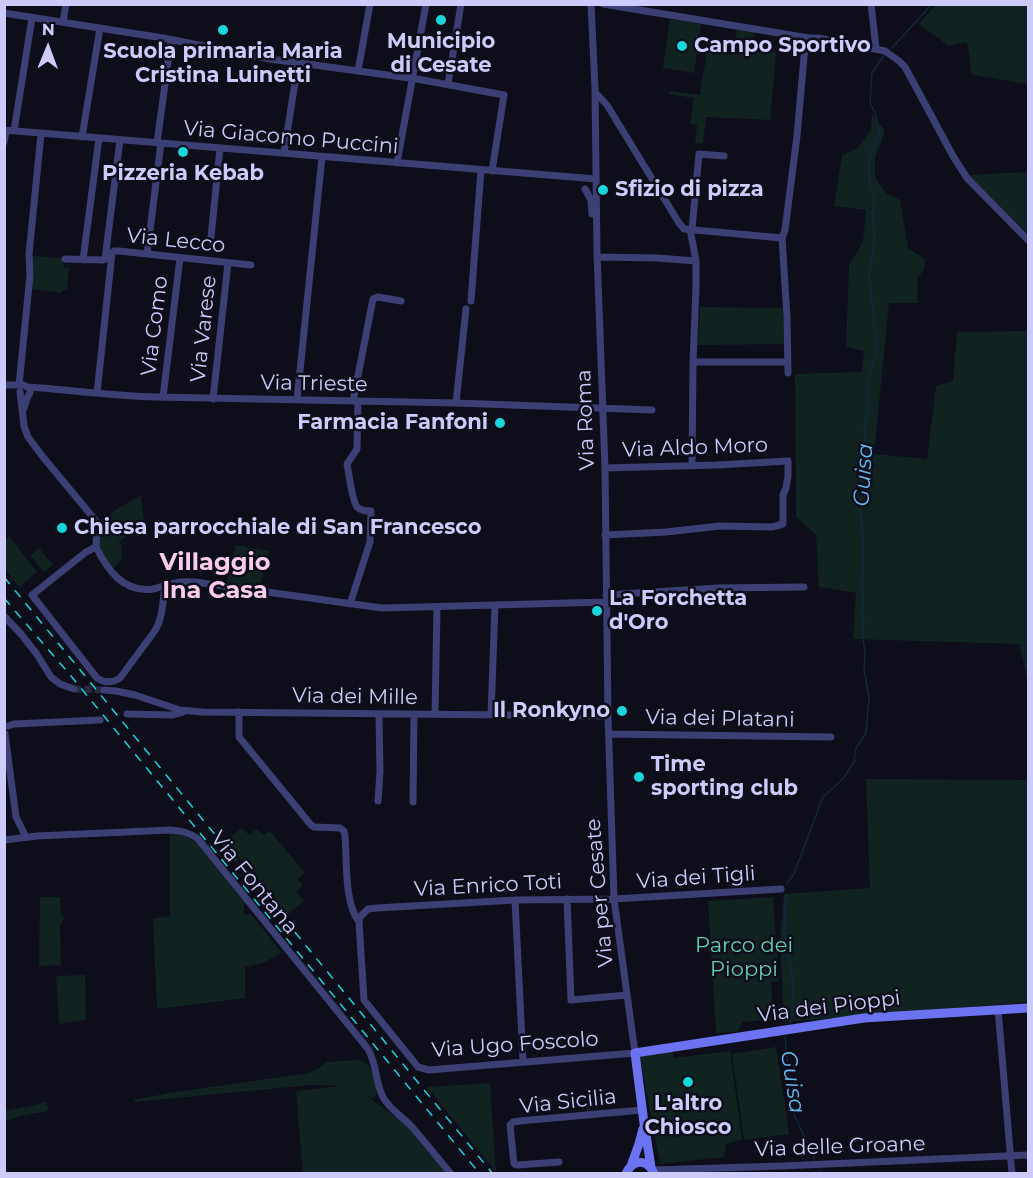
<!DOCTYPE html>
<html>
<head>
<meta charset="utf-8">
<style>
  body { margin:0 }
  #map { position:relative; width:1033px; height:1178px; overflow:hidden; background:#0e0d1a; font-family:Montserrat,sans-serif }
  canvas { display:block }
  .frame { position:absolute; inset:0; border:6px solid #cdcbfa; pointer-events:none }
  .north { position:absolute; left:18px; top:18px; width:60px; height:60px; -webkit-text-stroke:4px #0e0d1a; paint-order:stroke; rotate:1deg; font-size:16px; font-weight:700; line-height:24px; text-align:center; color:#cdcbfa }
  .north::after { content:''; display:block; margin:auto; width:21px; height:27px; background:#cdcbfa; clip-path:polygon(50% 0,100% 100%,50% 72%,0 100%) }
</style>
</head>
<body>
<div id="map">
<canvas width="1033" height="1178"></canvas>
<div class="frame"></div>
<div class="north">N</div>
</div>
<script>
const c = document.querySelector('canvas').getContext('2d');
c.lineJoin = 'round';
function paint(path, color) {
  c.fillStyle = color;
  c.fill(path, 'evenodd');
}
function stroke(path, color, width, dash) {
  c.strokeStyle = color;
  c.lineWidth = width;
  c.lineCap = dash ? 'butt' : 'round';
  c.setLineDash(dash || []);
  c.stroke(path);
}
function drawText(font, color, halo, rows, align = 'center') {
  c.font = font + ' Montserrat,sans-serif';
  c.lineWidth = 5;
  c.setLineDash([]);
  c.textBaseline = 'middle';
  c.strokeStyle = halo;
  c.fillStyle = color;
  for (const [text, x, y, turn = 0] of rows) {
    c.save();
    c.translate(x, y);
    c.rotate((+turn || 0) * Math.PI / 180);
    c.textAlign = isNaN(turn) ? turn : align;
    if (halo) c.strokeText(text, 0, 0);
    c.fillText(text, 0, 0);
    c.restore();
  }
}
const green = new Path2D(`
  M936,4L1028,5V84L972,75L967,42L949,46L919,24Z
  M670,19L701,24L694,73L663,68Z
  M737,29L754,31L751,47L776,52L770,120L706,117L703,144L695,143L697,125L690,124L694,98L669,94L670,91L700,95L707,51L732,55Z
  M872,114L884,129L882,141L875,157V177L886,193L900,200L908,248L925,259L924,270L917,278L918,303H889L874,454L927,459L936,386L953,381L957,332L1028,331V684L1020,644L853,639L856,593L819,587L816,535L796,517L795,374L862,372L864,351L846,347L849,265L863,242L866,210L834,206L842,155L858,148L871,129Z
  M1028,172V234L969,175Z
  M31,256L63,258L64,268H69L67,290H63L62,293L32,289Z
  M700,307L783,308L784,344L698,345Z
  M141,495L145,529L127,536L119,542L121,546L122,559L112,569L98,550V524L117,509Z
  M9,536L37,572L19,587L5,569V540Z
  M236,545L269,551L259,591L225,586Z
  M39,548L53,565L44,572L30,556Z
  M866,779L1028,780V1002L784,1022L780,941L784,894L870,888Z
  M242,828L249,835L257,829L263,835L270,831L305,873L298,879L303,885L296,892L304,901L287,915L226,841Z
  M170,833C181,833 189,837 198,845L244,902V915H252L281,952C270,961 259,965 245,967V998L159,1009L157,1008L153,918L170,917Z
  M40,897H60L61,914L65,918L60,924L61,965L39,966Z
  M773,897L779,981L771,982L773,1020L743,1022L737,1032L716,1033L708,901Z
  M85,975L86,1020L59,1024L56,976Z
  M776,1047L789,1134L744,1140L732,1054Z
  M672,1051L674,1058L730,1051L742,1139L726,1144L724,1157L660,1164L640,1057Z
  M358,1060L368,1064C373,1075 381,1088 374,1099L364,1094L405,1124L447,1173H303L296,1091L339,1086L310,1085L134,1102V1100L169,1093L309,1073L318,1069L327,1062Z
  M490,1083L496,1172L427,1087Z
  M46,1101L49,1111L25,1115L5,1121V1111L40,1104Z`);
const stream = new Path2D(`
  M892,48L932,4
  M787,883L794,874L823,797L843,779L854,762L856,748L866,733L869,697L864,670L865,653L863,638L864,620L862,608L864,600L861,584L863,570V545L860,498L861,482L866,455L864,430L869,408L867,394L871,368L877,350L869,275L875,240L873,222L874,193L870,186L869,175V156L880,133L875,113L870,103L872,73L884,55
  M786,895L784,930L792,974L793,1004L790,1025
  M785,1037L790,1094L793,1112L815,1160
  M820,1171L822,1174`);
const streetTunnel = new Path2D(`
  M74,689L104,690`);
const street = new Path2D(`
  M603,4L809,38H819L885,51L899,61L905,67L953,156L967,178L1028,240
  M871,4L876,48
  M4,13L163,38L270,59L417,79L504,95L492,171
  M63,22L66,4
  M358,71L370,4
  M448,84L461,4
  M595,92L607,105L679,223L684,229L782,238
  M4,130L596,179
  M14,131L32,18
  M82,137L100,28
  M4,142L6,131
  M157,143L171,40
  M284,153L298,63
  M397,163L426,4
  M585,189L591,200L592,214
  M690,229L696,261V288L693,362L692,466
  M692,229L699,154L724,156
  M211,237L220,148
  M147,254L161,143
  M597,257L657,258L696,261
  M65,259L103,260L114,251H119L251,265
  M105,259L120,140
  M83,260L99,138
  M471,301L481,170
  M693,362H788
  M788,373L787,317L782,238L785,230L797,136L805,46L807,39L809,38
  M4,385H23L30,388V393L28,396L23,411
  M19,385L30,275L29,254L41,134
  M28,387C71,390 114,396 157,397L456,403L652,410
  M20,392L24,426L28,437L43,457L96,521L97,529L96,547
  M97,393L112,253
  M163,397L180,258
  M213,399L228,263
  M297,400L322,157
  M353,401L373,299L378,297L401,301
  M456,403L466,309
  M605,468L717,465L788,461V476L786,488L783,495V524L772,527L720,526L666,532L605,535
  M96,547C108,571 124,593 153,589C161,587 168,584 176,583C182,581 189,582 195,582L382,608L606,602
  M96,547L86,552L32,595L97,678C104,683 113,683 120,678L154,632C163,619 163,600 165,585
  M606,595L718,588L804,587
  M350,604L370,542L371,511C366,511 361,511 357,507C352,501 349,473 347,464L357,449L358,401
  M4,616L21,634L36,653L51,677L60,684L74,689
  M104,690L116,691L135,695L180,710L202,712L608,716
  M239,712V737L311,825L314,827L340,828L344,831L345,836C347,860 344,903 359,922
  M127,714L172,715L183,712
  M435,714L437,607
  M491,715L495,605
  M8,726L14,724L100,720
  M5,734L16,817L26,837
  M609,734L831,737
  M378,801L380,772L379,714
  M413,802L414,714
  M4,840L37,836L170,830C181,831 189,832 198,839L368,1049C377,1064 375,1082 383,1097C389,1109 403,1117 412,1127C425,1142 438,1158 451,1174
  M567,899L571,1000L627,995
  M515,900L523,1061
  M365,912L360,917L359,922L364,1000L418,1067L429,1070L635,1053L614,899L608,716L605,468L597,253L595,88L591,4
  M365,912L368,909L377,908L515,900L614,899L781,889
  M998,1009L1012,1174
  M559,1162L517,1165L514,1164L510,1125L513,1122L520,1121L642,1110
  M653,1170L782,1166L1028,1155`);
const secondary = new Path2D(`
  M631,1166L639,1144L643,1129
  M651,1167L644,1123L635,1053L864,1018L1028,1008
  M626,1174C633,1158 648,1159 654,1174`);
const rail = new Path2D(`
  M4,577L493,1174
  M4,598L71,676L480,1174`);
const markers = [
  [441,20,6,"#17d6da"],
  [223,30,6,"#17d6da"],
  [682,46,6,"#17d6da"],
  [183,152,6,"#17d6da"],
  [603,190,6,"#17d6da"],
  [500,423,6,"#17d6da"],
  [62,528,6,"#17d6da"],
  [597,611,6,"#17d6da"],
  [622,711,6,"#17d6da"],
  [639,777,6,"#17d6da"],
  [688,1082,6,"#17d6da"]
];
const poiNames = [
  ["Municipio",441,42,"center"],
  ["di Cesate",441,66,"center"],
  ["Campo Sportivo",694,46],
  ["Scuola primaria Maria",223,52,"center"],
  ["Cristina Luinetti",223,76,"center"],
  ["Pizzeria Kebab",183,174,"center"],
  ["Sfizio di pizza",615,190],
  ["Farmacia Fanfoni",488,423,"right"],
  ["Chiesa parrocchiale di San Francesco",74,528],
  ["La Forchetta",609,599],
  ["d'Oro",609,623],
  ["Il Ronkyno",610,711,"right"],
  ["Time",651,765],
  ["sporting club",651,789],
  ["L'altro",688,1104,"center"],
  ["Chiosco",688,1128,"center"]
];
const streetNames = [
  ["Via Giacomo Puccini",291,138,5],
  ["Via Lecco",176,241,6],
  ["Via Como",155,326,-83],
  ["Via Varese",204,329,-84],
  ["Via Trieste",314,384,1],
  ["Via Roma",586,420,-92],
  ["Via Aldo Moro",695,448,-2],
  ["Via dei Mille",355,697,1],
  ["Via dei Platani",720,719,1],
  ["Via dei Tigli",696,878,-4],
  ["Via Fontana",254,883,51],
  ["Via Enrico Toti",488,886,-3],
  ["Via per Cesate",600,893,-95],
  ["Via dei Pioppi",829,1007,-7],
  ["Via Ugo Foscolo",515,1045,-4],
  ["Via Sicilia",568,1102,-6],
  ["Via delle Groane",840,1147,-2]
];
const parkNames = [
  ["Parco dei",744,946],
  ["Pioppi",744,970]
];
const waterNames = [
  ["Guisa",864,475,-86],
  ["Guisa",792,1082,81]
];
const quarterNames = [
  ["Villaggio",215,563],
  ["Ina Casa",215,591]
];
paint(green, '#102321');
stroke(stream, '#12273e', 1.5);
stroke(streetTunnel, '#2b2a3c', 7, [7, 3.5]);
stroke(street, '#3c3f74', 7);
stroke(secondary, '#6c73f0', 9);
stroke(rail, '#17d6da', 1.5, [9, 8]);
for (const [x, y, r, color] of markers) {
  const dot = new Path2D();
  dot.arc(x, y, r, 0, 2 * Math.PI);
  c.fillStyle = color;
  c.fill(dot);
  stroke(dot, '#0e0d1a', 2);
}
drawText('bold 21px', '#cdcbfa', '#0e0d1a', poiNames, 'left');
drawText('21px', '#cdcbfa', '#0e0d1a', streetNames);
drawText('21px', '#60d1ab', '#0e0d1a', parkNames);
drawText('italic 22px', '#64b9ef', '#0e0d1a', waterNames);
drawText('bold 24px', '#facded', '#0e0d1a', quarterNames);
</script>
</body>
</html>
